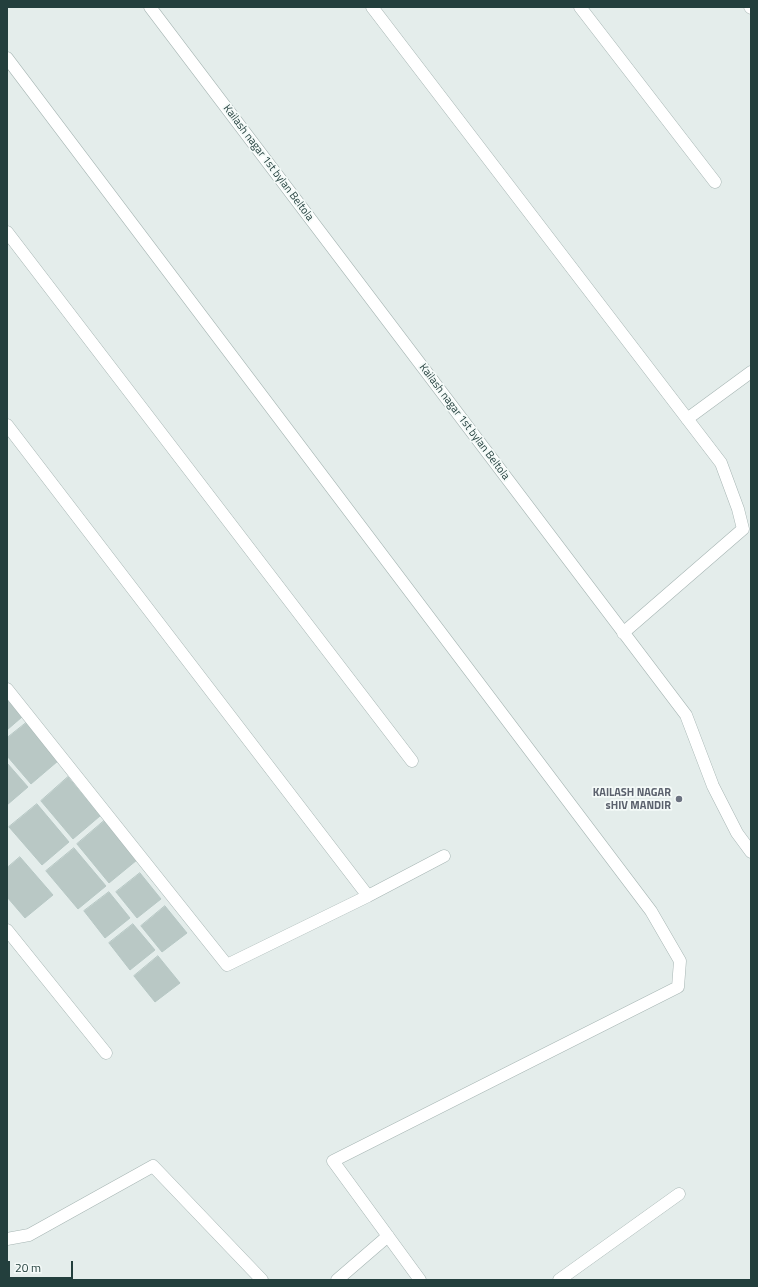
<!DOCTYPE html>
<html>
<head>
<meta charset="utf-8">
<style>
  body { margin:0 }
  #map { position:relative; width:758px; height:1287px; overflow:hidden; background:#e4edeb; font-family:"Titillium Web",sans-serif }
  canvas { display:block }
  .frame { position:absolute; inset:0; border:8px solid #233f3d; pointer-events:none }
  .scale { position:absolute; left:8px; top:1261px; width:65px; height:18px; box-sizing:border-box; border:2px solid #233f3d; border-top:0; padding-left:5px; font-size:12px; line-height:14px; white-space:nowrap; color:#233f3d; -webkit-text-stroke:3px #f4faf8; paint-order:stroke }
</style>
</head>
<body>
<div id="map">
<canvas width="758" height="1287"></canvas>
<div class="frame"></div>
<div class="scale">20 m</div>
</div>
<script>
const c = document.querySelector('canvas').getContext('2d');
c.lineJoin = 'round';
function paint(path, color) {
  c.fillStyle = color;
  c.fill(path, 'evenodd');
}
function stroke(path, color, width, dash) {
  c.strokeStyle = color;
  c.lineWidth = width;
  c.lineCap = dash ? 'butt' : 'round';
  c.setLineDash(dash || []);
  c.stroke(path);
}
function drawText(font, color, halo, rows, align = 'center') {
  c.font = font + ' "Titillium Web",sans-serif';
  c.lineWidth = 3.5;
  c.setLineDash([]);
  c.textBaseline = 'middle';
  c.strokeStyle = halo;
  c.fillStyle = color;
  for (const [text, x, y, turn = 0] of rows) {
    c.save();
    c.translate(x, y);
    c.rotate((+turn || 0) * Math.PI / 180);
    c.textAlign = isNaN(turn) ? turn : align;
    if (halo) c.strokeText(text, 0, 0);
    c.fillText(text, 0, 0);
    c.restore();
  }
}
const building = new Path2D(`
  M7,699L22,717L7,730Z
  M26,723L58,761L31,784L7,756V738Z
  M7,763L28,787L7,805Z
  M68,777L100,816L73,839L41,801Z
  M37,804L69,842L42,865L9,827Z
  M104,821L137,860L109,883L77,844Z
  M74,848L106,886L78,909L46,871Z
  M20,857L53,895L25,918L7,897V868Z
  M140,873L161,899L137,918L116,892Z
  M109,892L130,918L105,938L84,911Z
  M165,906L187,933L162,952L141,926Z
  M133,924L155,950L130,970L109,943Z
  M158,956L180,983L155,1002L134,976Z`);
const minor = new Path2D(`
  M150,7L686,715L713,786L737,833L751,852
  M372,7L721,463L738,509L743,529L623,633
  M580,7L715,182
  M750,7L751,8
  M7,58L651,911L680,961L678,987L333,1161L420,1280
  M7,232L412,761
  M687,419L751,372
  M7,425L368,896
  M7,689L227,965L368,896L444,856
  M7,930L106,1053
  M7,1239L29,1235L153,1166L262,1280
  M337,1280L388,1236
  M559,1280L679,1194`);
const markers = [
  [679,799,4,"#6b7280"]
];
const streetNames = [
  ["Kailash nagar 1st bylan Beltola",268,163,53],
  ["Kailash nagar 1st bylan Beltola",464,422,53]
];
const worshipNames = [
  ["KAILASH NAGAR",671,793],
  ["sHIV MANDIR",671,806]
];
paint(building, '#b9c8c5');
stroke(building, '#b6c7c4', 1);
stroke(minor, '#a6b5b3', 13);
stroke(minor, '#fff', 12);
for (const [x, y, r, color] of markers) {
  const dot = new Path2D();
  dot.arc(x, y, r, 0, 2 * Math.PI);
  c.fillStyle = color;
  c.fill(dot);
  stroke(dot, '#f4faf8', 1.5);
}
drawText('11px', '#233f3d', '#f4faf8', streetNames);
drawText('bold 11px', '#5b616d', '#f4faf8', worshipNames, 'right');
</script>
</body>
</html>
